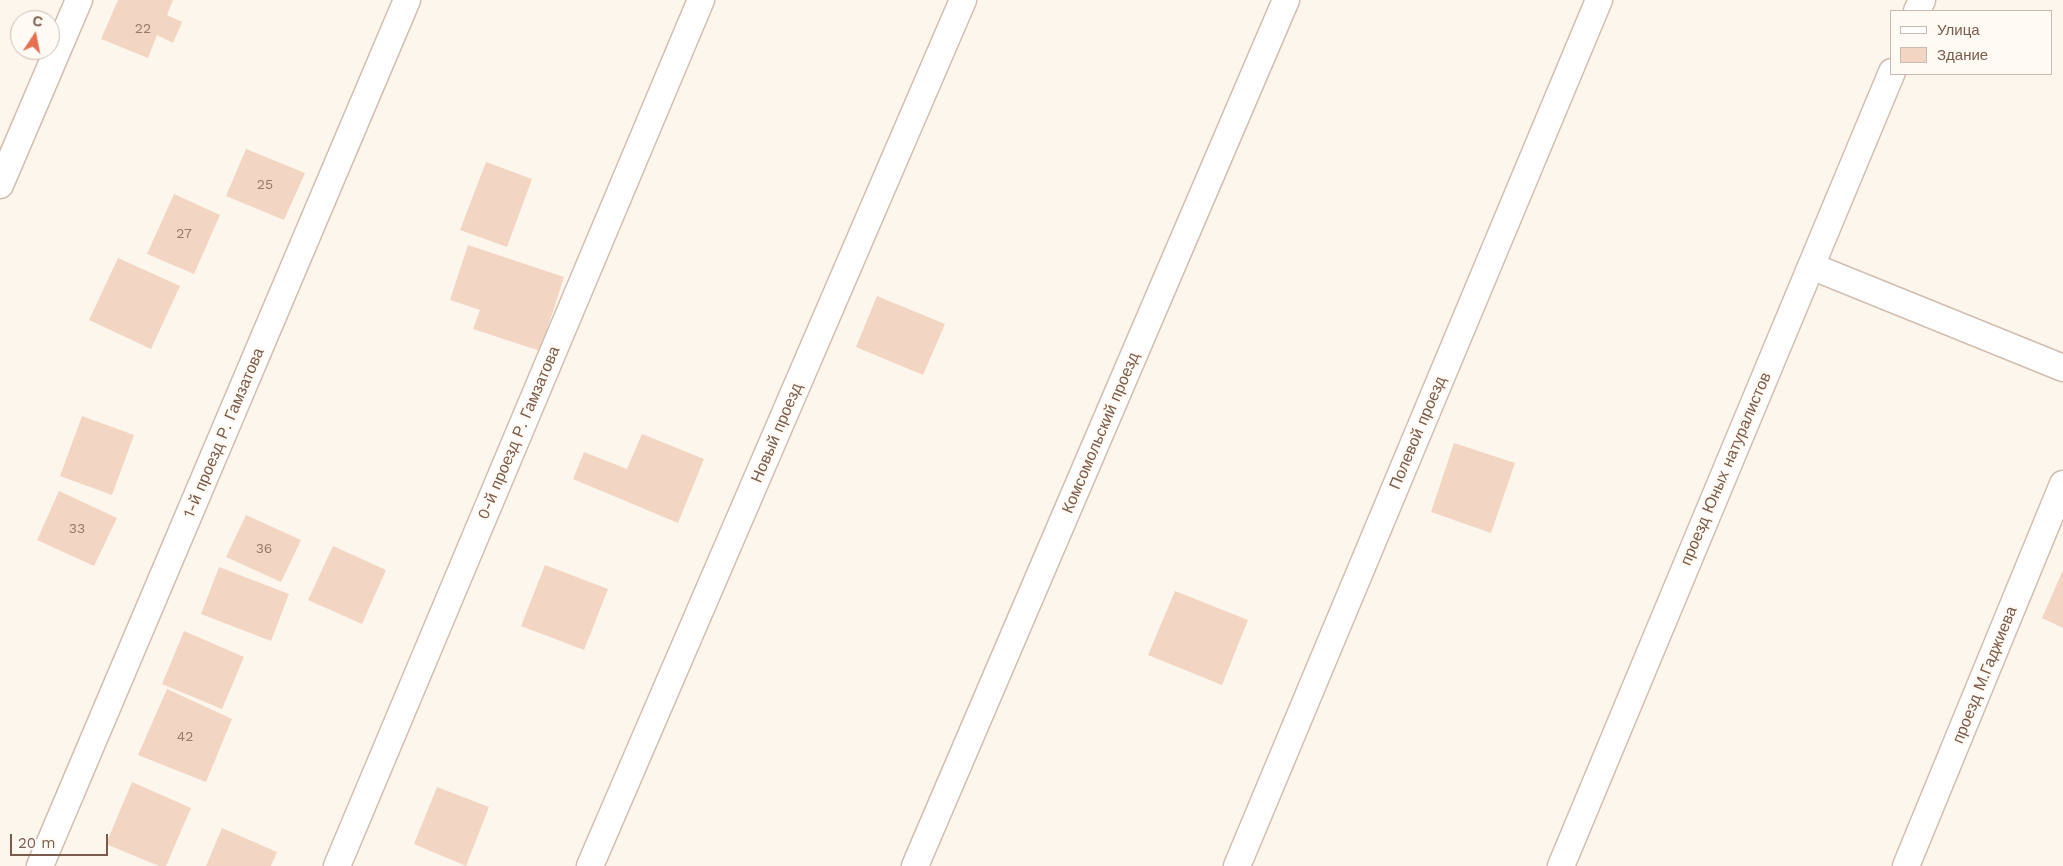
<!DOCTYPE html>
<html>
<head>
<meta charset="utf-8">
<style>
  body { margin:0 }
  #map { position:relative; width:2063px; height:866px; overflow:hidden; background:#fdf6ec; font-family:"Work Sans",sans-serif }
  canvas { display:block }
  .legend { position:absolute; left:1890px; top:10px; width:162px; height:65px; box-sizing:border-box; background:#fffaf3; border:1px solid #cabbb1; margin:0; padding:6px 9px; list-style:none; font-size:15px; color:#7a5c4d }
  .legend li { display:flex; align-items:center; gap:10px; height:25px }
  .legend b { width:25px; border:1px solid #cabbb1 }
  .north { position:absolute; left:10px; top:10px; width:50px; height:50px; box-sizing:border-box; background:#fffaf3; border:1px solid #cabbb1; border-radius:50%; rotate:11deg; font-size:14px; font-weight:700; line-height:20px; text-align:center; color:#7a5c4d }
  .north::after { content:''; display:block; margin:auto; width:18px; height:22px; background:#e76f51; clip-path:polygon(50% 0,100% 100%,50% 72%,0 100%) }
  .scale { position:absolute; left:10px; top:834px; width:98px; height:22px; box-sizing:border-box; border:2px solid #7a5c4d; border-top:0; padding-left:6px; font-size:15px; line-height:18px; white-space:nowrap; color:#7a5c4d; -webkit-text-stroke:4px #fffaf3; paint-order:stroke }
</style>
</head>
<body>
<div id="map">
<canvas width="2063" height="866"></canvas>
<ul class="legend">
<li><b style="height:6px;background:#fff"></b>Улица</li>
<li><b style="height:14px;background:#f3d5c3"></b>Здание</li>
</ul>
<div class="north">С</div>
<div class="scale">20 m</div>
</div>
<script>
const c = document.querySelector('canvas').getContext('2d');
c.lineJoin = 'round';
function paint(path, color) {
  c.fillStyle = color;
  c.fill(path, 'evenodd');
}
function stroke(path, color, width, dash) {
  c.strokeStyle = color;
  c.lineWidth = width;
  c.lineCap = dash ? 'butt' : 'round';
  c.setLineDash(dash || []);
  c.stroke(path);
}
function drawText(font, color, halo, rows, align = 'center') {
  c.font = font + ' "Work Sans",sans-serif';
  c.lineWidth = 4.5;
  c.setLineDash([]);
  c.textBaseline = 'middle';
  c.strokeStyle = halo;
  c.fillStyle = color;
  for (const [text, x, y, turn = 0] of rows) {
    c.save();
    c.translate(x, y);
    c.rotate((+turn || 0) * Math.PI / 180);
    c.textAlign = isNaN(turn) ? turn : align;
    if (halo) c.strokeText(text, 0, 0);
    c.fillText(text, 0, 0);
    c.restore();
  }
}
const building = new Path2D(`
  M118,0H173L167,15L182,22L173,43L157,35L148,58L101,39Z
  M246,149L305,173L284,220L226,196Z
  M486,162L532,179L507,247L460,230Z
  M174,194L220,215L194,274L147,254Z
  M468,245L564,277L540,351L473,329L480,310L450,300Z
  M118,258L180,286L151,349L89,320Z
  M877,296L945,324L923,375L856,347Z
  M82,416L134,435L112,495L60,476Z
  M642,434L704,459L678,523L573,479L584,452L627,469Z
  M1454,443L1515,463L1491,533L1431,512Z
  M59,491L117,518L94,566L37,540Z
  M246,515L301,540L281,582L226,557Z
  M333,546L386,570L362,624L308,600Z
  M545,565L608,589L584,650L521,626Z
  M219,567L289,594L271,641L201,614Z
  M2063,570V628L2042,618Z
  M1175,591L1248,620L1222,685L1148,655Z
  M184,631L244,657L222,709L162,684Z
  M167,689L232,719L206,782L138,755Z
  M132,782L191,808L166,866H159L106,844Z
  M437,787L489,807L466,866L414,844Z
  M222,828L277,852L271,866H206Z`);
const minor = new Path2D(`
  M1917,11L1922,0
  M0,185L79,0
  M1811,266L2063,368
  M40,866L407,0
  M337,866L701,0
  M590,866L963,0
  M915,866L1286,0
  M1237,866L1599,0
  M1561,866L1892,72
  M1906,866L2063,484`);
const numberNames = [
  ["22",143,29],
  ["25",265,185],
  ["27",184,234],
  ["33",77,529],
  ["36",264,549],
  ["42",185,737]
];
const streetNames = [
  ["1-й проезд Р. Гамзатова",224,433,-67],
  ["0-й проезд Р. Гамзатова",519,433,-67],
  ["Новый проезд",777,433,-67],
  ["Комсомольский проезд",1101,433,-67],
  ["Полевой проезд",1418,433,-67],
  ["проезд Юных натуралистов",1726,469,-67],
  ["проезд М.Гаджиева",1985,675,-68]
];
paint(building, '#f3d5c3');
stroke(minor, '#d1beb0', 29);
stroke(minor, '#fff', 26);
drawText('14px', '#987a6a', null, numberNames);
drawText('16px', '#7a5c4d', '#fffaf3', streetNames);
</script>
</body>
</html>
